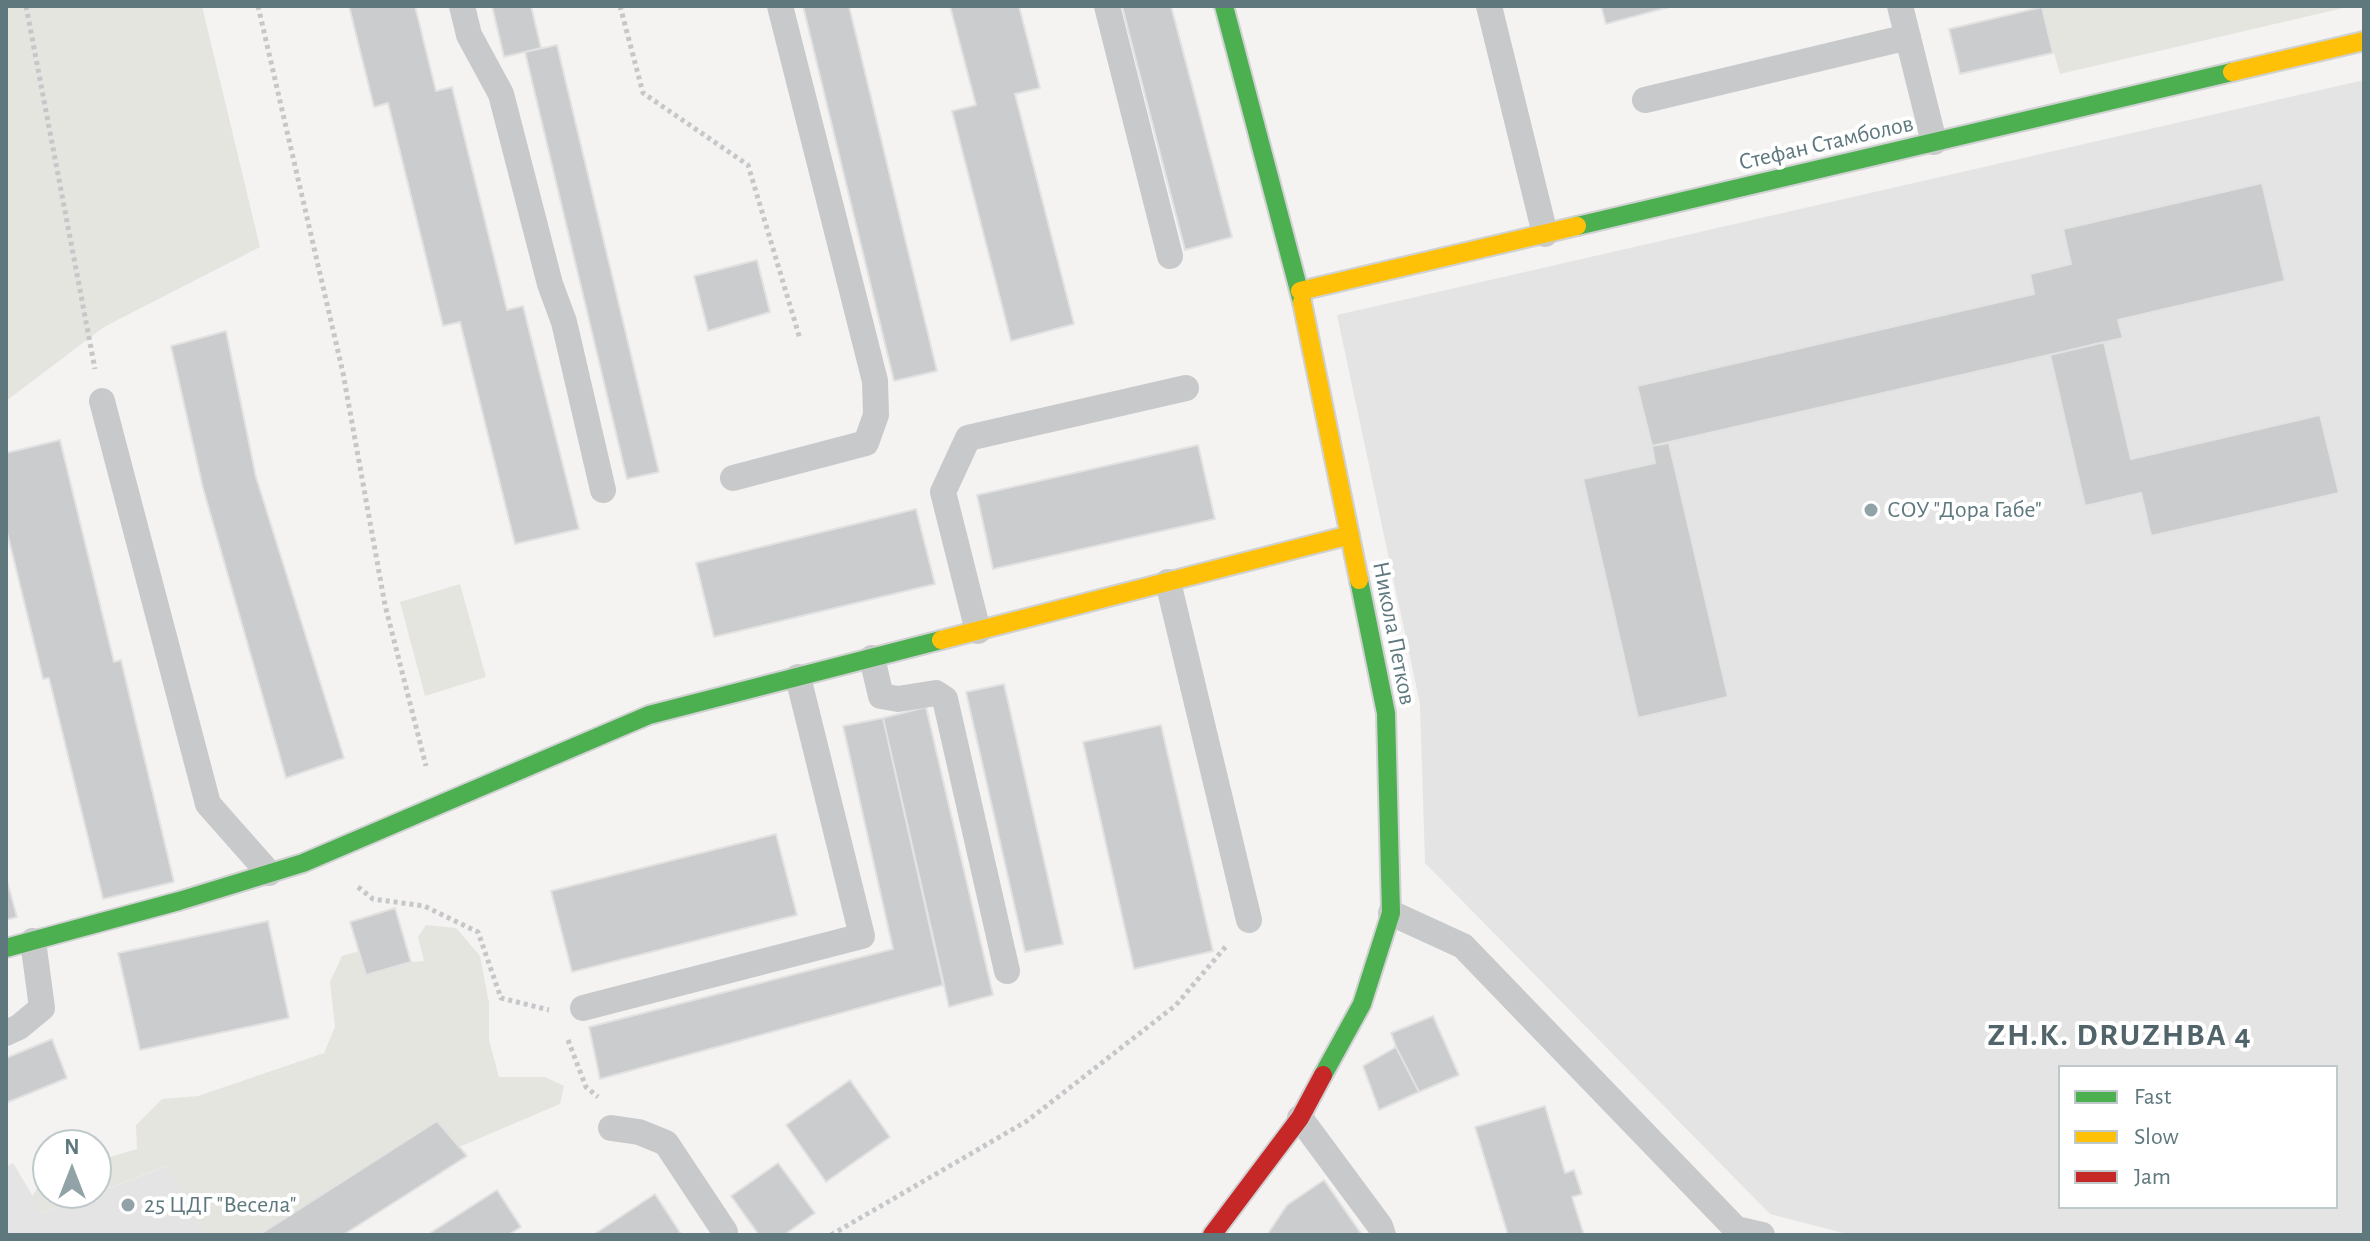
<!DOCTYPE html>
<html>
<head>
<meta charset="utf-8">
<style>
  body { margin:0 }
  #map { position:relative; width:2370px; height:1241px; overflow:hidden; background:#f4f3f2; font-family:"Alegreya Sans",sans-serif }
  canvas { display:block }
  .frame { position:absolute; inset:0; border:8px solid #5e787e; pointer-events:none }
  .legend { position:absolute; left:2058px; top:1065px; width:280px; height:144px; box-sizing:border-box; background:#fff; border:2px solid #bfc9cb; margin:0; padding:10px 14px; list-style:none; font-size:24px; color:#5e787e }
  .legend li { display:flex; align-items:center; gap:16px; height:40px }
  .legend b { width:40px; border:2px solid #bfc9cb }
  .north { position:absolute; left:32px; top:1129px; width:80px; height:80px; box-sizing:border-box; background:#fff; border:2px solid #bfc9cb; border-radius:50%; rotate:0deg; font-size:22px; font-weight:700; line-height:32px; text-align:center; color:#5e787e }
  .north::after { content:''; display:block; margin:auto; width:28px; height:36px; background:#92a3a7; clip-path:polygon(50% 0,100% 100%,50% 72%,0 100%) }
</style>
</head>
<body>
<div id="map">
<canvas width="2370" height="1241"></canvas>
<div class="frame"></div>
<ul class="legend">
<li><b style="height:10px;background:#4caf50"></b>Fast</li>
<li><b style="height:10px;background:#ffc107"></b>Slow</li>
<li><b style="height:10px;background:#c62828"></b>Jam</li>
</ul>
<div class="north">N</div>
</div>
<script>
const c = document.querySelector('canvas').getContext('2d');
c.lineJoin = 'round';
function paint(path, color) {
  c.fillStyle = color;
  c.fill(path, 'evenodd');
}
function stroke(path, color, width, dash) {
  c.strokeStyle = color;
  c.lineWidth = width;
  c.lineCap = dash ? 'butt' : 'round';
  c.setLineDash(dash || []);
  c.stroke(path);
}
function drawText(font, color, halo, rows, align = 'center') {
  c.font = font + ' "Alegreya Sans",sans-serif';
  c.lineWidth = 8;
  c.setLineDash([]);
  c.textBaseline = 'middle';
  c.strokeStyle = halo;
  c.fillStyle = color;
  for (const [text, x, y, turn = 0] of rows) {
    c.save();
    c.translate(x, y);
    c.rotate((+turn || 0) * Math.PI / 180);
    c.textAlign = isNaN(turn) ? turn : align;
    if (halo) c.strokeText(text, 0, 0);
    c.fillText(text, 0, 0);
    c.restore();
  }
}
const built = new Path2D(`
  M2364,80V1235H1851L1770,1214L1425,863L1420,704L1337,315ZM2060,1067H2336V1207H2060Z
  M13,1163L43,1213L170,1165L204,1235H6V1167Z`);
const green = new Path2D(`
  M6,6H202L260,247L104,327L6,401Z
  M2041,6H2352L2060,74Z
  M460,584L486,677L425,696L400,602Z
  M426,925L456,928L480,956L489,1003V1040L499,1077H545L564,1086L560,1104L459,1147L436,1121L259,1235H204L169,1165L43,1213L32,1196L45,1176L48,1175V1193H96V1161L137,1149L136,1125L162,1099L198,1096L324,1053L335,1027L330,982L342,956L359,951L367,975L411,962L424,961L418,937Z`);
const building = new Path2D(`
  M349,6H415L436,91L452,87L507,310L523,306L579,529L515,544L460,322L443,326L388,103L374,107Z
  M492,6H531L541,48L504,57Z
  M803,6H849L937,371L894,381Z
  M950,6H1019L1040,88L1015,94L1074,324L1011,341L952,111L976,105Z
  M1122,6H1171L1232,237L1185,250Z
  M1601,6H1673L1606,24Z
  M2042,7L2053,53L1960,74L1949,29Z
  M557,45L659,472L627,479L525,52Z
  M2262,183L2285,281L2118,320L2123,338L1652,446L1637,386L2034,294L2030,274L2071,264L2063,229Z
  M757,260L770,312L708,331L694,276Z
  M226,331L256,477L344,758L286,778L203,488L171,346Z
  M2104,342L2131,459L2320,415L2339,493L2151,536L2141,493L2085,506L2050,355Z
  M60,440L114,662L121,660L174,882L103,899L49,678L43,679L6,528V453Z
  M1669,443L1728,697L1638,718L1583,479L1655,463L1652,446Z
  M1198,445L1215,519L993,569L977,495Z
  M916,509L935,584L714,637L696,563Z
  M1004,684L1063,944L1025,952L966,692Z
  M926,707L993,995L949,1007L883,718Z
  M883,718L943,985L600,1079L589,1027L893,949L843,726Z
  M1161,725L1213,951L1134,969L1083,742Z
  M776,834L797,915L572,972L551,891Z
  M6,877L17,917L6,920Z
  M395,908L411,962L366,975L350,922Z
  M268,921L289,1018L140,1050L118,953Z
  M1433,1016L1459,1075L1419,1092L1396,1047L1391,1033Z
  M52,1039L67,1078L6,1103V1058Z
  M1396,1047L1419,1092L1379,1110L1363,1066Z
  M850,1080L890,1137L826,1182L786,1125Z
  M1545,1106L1565,1173L1574,1170L1582,1194L1572,1197L1584,1235H1508L1475,1127Z
  M437,1121L467,1156L343,1235H259Z
  M778,1163L815,1213L784,1235H759L731,1196Z
  M1324,1180L1362,1235H1267L1287,1205Z
  M497,1190L521,1227L508,1235H427Z
  M655,1194L681,1234L679,1235H593Z`);
const path = new Path2D(`
  M26,6L95,369
  M258,6L343,373L385,605L426,766
  M620,6L643,93L748,165L800,339
  M358,887L373,899L424,906L478,932L501,998L549,1010
  M568,1040L586,1087L598,1097
  M831,1235L1027,1121L1176,1005L1227,945`);
const lane = new Path2D(`
  M462,6L469,35L501,94L550,284L564,322L603,490
  M1107,6L1170,256
  M1489,6L1545,234
  M1900,6L1934,142
  M1645,100L1908,37
  M102,401L208,804L269,873
  M733,478L866,443L876,415L875,381L780,6
  M1168,582L1249,920
  M978,631L943,492L968,438L1186,388
  M872,658L881,696L898,699L936,693L945,699L1007,971
  M1391,913L1463,946L1736,1229V1235
  M583,1008L862,936L798,677
  M6,1033L19,1027L42,1008L33,941
  M1300,1118L1380,1226L1383,1235
  M611,1128L639,1132L666,1143L725,1232V1235
  M1736,1229L1762,1235`);
const fast = new Path2D(`
  M1224,6L1302,302
  M1577,226L2232,72
  M6,948L179,901L303,863L649,715L941,640
  M1323,1075L1362,1004L1391,913L1386,713L1359,580`);
const slow = new Path2D(`
  M2232,72L2364,41
  M1300,291L1577,226
  M1302,302L1359,580
  M941,640L1350,535`);
const jam = new Path2D(`
  M1212,1235L1300,1118L1323,1075`);
const markers = [
  [1871,510,8,"#92a3a7"],
  [128,1205,8,"#92a3a7"]
];
const streetNames = [
  ["Стефан Стамболов",1826,143,-13],
  ["Никола Петков",1394,633,79]
];
const poiNames = [
  ["СОУ \"Дора Габе\"",1887,510],
  ["25 ЦДГ \"Весела\"",144,1205]
];
const districtNames = [
  ["ZH.K. DRUZHBA 4",2120,1035]
];
paint(built, '#e3e4e3');
paint(green, '#e4e5df');
paint(building, '#cbcccd');
stroke(building, '#e3e2e2', 2);
stroke(fast, '#d0d1d2', 22);
stroke(slow, '#d0d1d2', 22);
stroke(jam, '#d0d1d2', 22);
stroke(path, '#c5c7c8', 5, [4, 4]);
stroke(lane, '#c8c9ca', 26);
stroke(fast, '#4caf50', 18);
stroke(slow, '#ffc107', 18);
stroke(jam, '#c62828', 18);
for (const [x, y, r, color] of markers) {
  const dot = new Path2D();
  dot.arc(x, y, r, 0, 2 * Math.PI);
  c.fillStyle = color;
  c.fill(dot);
  stroke(dot, '#fff', 3);
}
drawText('24px', '#5e787e', '#fff', streetNames);
drawText('24px', '#5e787e', '#fff', poiNames, 'left');
c.letterSpacing = '2px';
drawText('bold 32px', '#506469', '#fff', districtNames);
c.letterSpacing = '0px';
</script>
</body>
</html>
